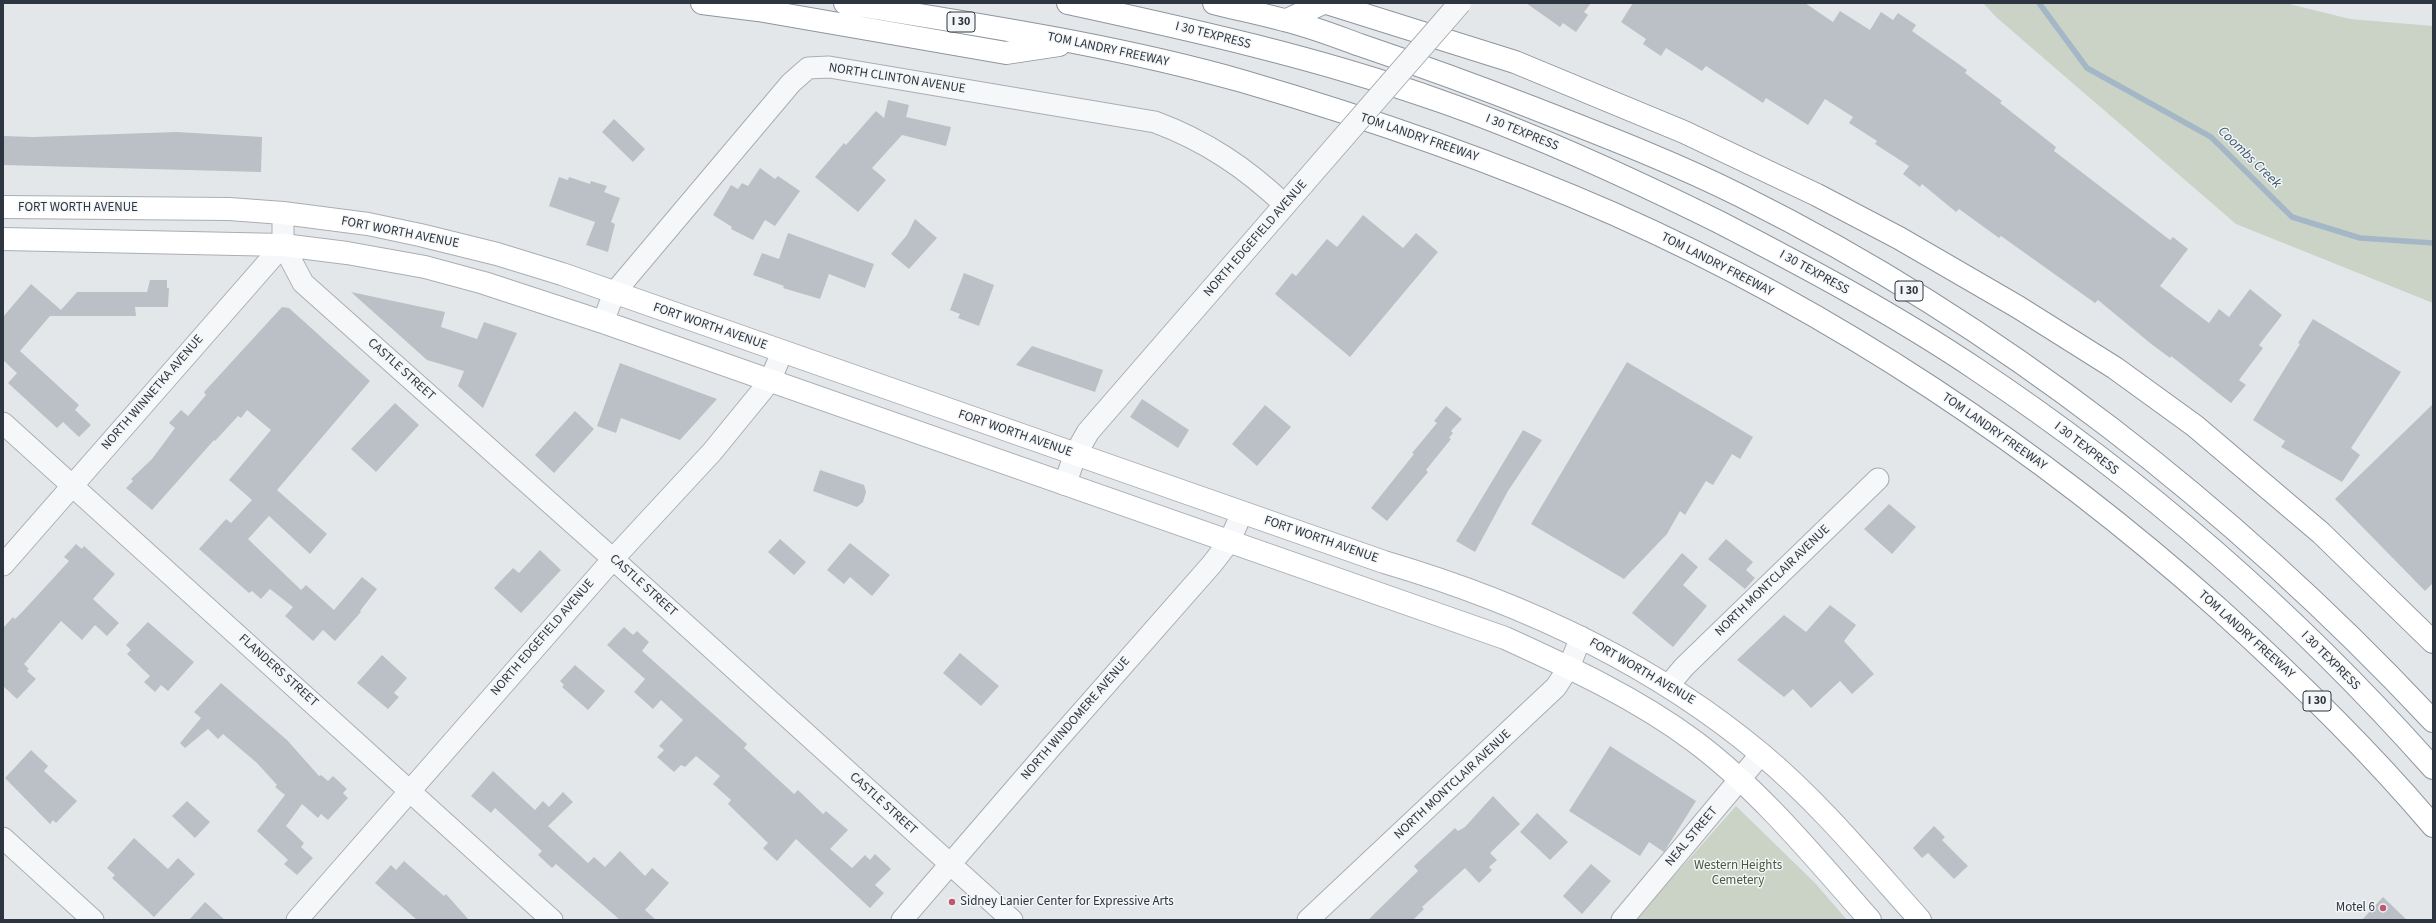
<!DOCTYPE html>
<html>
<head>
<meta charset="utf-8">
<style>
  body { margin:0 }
  #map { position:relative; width:2436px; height:923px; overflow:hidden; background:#e4e7ea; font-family:"Source Sans 3",sans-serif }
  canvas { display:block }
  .frame { position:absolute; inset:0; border:4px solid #2d3640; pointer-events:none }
</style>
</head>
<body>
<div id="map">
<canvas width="2436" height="923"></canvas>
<div class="frame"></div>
</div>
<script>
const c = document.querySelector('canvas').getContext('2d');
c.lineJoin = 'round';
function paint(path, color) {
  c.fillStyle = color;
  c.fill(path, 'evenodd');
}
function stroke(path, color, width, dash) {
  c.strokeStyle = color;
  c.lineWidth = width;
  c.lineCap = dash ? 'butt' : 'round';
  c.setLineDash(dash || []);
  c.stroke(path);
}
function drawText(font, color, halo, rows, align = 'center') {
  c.font = font + ' "Source Sans 3",sans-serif';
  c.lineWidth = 3;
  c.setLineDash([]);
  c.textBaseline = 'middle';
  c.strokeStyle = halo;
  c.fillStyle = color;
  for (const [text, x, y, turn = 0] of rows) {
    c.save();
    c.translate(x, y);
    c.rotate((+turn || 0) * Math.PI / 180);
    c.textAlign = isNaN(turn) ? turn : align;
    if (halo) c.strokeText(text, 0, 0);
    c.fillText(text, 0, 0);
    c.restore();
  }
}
const green = new Path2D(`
  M1983,3H2285L2350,19L2433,26V303L2236,224L1996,17Z
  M1736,806L1815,883L1847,920H1635Z`);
const stream = new Path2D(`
  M2039,3L2087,68L2211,137L2292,217L2360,238L2433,243`);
const building = new Path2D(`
  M1526,3H1591L1584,12L1588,15L1576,32L1563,23L1560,27Z
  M1633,3H1805L1833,22L1840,11L1870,30L1881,12L1893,20L1898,13L1916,25L1912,31L1967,70L1965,73L2002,101L2000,103L2056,147L2054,151L2170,240L2173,237L2188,249L2160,286L2209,323L2219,309L2229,317L2250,289L2282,315L2259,345L2263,348L2239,380L2246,385L2231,403L2171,356L2170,358L2150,343L2098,300L2095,303L2001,236L1999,238L1959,209L1956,212L1922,184L1920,187L1903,174L1909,166L1875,144L1877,141L1849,123L1853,117L1825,99L1808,125L1766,98L1763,103L1706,66L1702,71L1666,48L1661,56L1643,44L1646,39L1621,22Z
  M888,100L909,105L906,117L951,127L946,146L902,135L872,168L886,180L858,212L815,177L844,143L846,145L876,111L884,118Z
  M614,119L645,149L633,162L602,132Z
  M177,132L262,137L261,172L3,165V136L33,137Z
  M760,168L775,179L778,176L800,191L775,226L765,220L753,240L731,229L732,227L713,215L731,185L738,189L742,183L748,186Z
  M559,177L568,180L569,177L590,184L591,181L607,186L604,192L620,198L611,222L615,224L608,252L586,245L595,222L549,206Z
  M1363,215L1403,248L1416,233L1438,252L1350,357L1275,294L1292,273L1296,276L1327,239L1337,247Z
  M915,219L937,238L909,269L891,254L907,235Z
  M788,233L874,264L865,288L829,274L820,299L783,288L784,286L753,275L762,253L779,259Z
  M964,273L994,285L979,326L958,318L960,314L950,310Z
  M150,280H167V288H169L168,307H135L136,316H50L20,351L79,405L75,410L91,425L79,437L63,422L57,428L8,383L17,373L3,360V317L31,284L61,310L77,292H147Z
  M351,292L445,312L441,327L477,339L484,322L517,333L483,408L458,386L464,371L427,360Z
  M282,307L289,308L370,381L277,490L327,534L310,554L269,516L248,539L301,590L306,585L334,610L362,577L377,589L360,611L361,612L335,641L323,630L313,641L285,616L293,607L270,589L261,599L252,591L249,593L199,549L226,519L231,523L252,500L229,480L271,430L247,410L241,418L238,416L215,441L214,440L152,510L126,488L133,481L131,479L152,459L175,428L169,423L181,410L188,416L206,395L204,392Z
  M2313,319L2401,372L2351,448L2360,455L2342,482L2281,447L2285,441L2253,420L2300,344L2298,343Z
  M1032,346L1103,370L1095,392L1016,365Z
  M1627,362L1753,437L1740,459L1732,454L1713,485L1706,481L1685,515L1680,511L1667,534L1624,579L1531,524Z
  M620,363L717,399L680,440L621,418L616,433L597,426Z
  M1142,399L1189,430L1178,448L1130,417Z
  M395,403L419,425L376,472L351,449Z
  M2433,404V583L2425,591L2335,499Z
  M1265,405L1291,427L1257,466L1232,444Z
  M1446,406L1462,419L1451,431L1453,433L1449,438L1451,439L1426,470L1428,472L1387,521L1371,508L1414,454L1412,453L1437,423L1434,421Z
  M575,411L594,429L554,473L535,455Z
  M1523,430L1542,440L1508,491L1475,552L1456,541Z
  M820,470L864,485L866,492L863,502L857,507L813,491Z
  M1889,504L1916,527L1892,554L1864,529Z
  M780,539L806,562L794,575L768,552Z
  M1726,539L1753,562L1746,570L1755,578L1745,589L1708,559Z
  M850,543L890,575L872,596L850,577L844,584L827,570Z
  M76,544L82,549L84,546L115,574L93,599L119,623L107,636L95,625L82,640L61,621L24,664L29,669L27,671L36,679L17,699L3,686V628L13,617L15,619L24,610L69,561L64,557Z
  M540,550L561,570L521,613L494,588L513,568L519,573Z
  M1682,553L1698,567L1683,585L1707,606L1673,647L1632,613Z
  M1830,605L1856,625L1844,641L1874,674L1852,694L1840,681L1811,708L1793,689L1784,697L1737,660L1784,615L1806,632Z
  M148,622L194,662L168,691L161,685L155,692L144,682L150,676L127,654L131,650L126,645Z
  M624,627L633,635L637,631L649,642L642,651L747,744L744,748L794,794L798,790L823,814L826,811L848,830L830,849L852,868L865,855L870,860L875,854L891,869L875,885L884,893L870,908L796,839L777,861L763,848L768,843L728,804L731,800L713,784L720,776L696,756L685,767L681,765L674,772L657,757L664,750L659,746L683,720L661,700L653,709L634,692L645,679L607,645Z
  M960,653L999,686L981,706L943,673Z
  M382,655L407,678L394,693L399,697L388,709L357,683Z
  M575,665L605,691L588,710L562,687L564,685L560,681Z
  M221,683L287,740L319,776L321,775L328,781L333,776L347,789L343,793L348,798L328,820L321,814L318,818L302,804L286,826L304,843L301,847L313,858L297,875L284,864L288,860L257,831L285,795L275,787L277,785L257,763L223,734L218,739L208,729L185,748L180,743L201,718L194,712Z
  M1610,746L1696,801L1664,852L1649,842L1640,856L1569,811Z
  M31,750L48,766L44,771L77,801L56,823L53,820L50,824L5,778Z
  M493,771L535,810L543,801L549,807L563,792L573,802L548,826L588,863L594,857L605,867L620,851L645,876L652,868L669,883L645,910L656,920H620L556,864L552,868L538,855L542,851L495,808L491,813L471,796Z
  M1493,796L1520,824L1490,853L1497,860L1489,867L1492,870L1479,883L1465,868L1422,907L1424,909L1413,920H1368L1418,871L1414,866L1455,828L1458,831L1465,827Z
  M187,801L210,822L195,838L172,816Z
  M1537,813L1568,842L1550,860L1520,832Z
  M1934,826L1945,837L1942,840L1968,866L1954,879L1928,853L1922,858L1913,848Z
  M134,838L168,869L178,858L195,874L154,917L112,878L115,875L107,868Z
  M404,861L444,896L446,894L469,920H417L375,883L391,865L396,870Z
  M1591,864L1611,881L1582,914L1563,896Z
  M2383,897L2407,920H2362Z
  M205,902L225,920H189Z`);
const minor = new Path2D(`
  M283,245L303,283L613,559L1012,920
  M603,322L614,293L791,83L808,68L829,67L1155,122C1206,141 1246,168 1285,205
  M3,423L552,920
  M3,565L283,245V213
  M1668,686L1684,667L1878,479
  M3,838L93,920
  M297,920L613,559L712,452L770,381L782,352
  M902,920L1052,746L1212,564L1229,542L1242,513
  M1308,920L1556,687L1569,667L1581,637
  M1622,920L1761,754`);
const tertiary = new Path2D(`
  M1065,484L1075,455L1088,432L1303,184`);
const secondary = new Path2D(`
  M3,207L229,209L283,213L368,224L420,235L497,254L562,274L1384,562C1520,602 1651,662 1760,753C1819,802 1869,863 1920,920
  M3,239L283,245L347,253L425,267L484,283L603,322L1505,638C1571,668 1636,698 1694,741C1761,791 1815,858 1870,920`);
const motorway = new Path2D(`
  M702,3L758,10L1006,53L1059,45
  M845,3C978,25 1111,44 1242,81C1369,118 1493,161 1614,214C1835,312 2040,449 2220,610C2295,678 2368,749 2433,826
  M1068,3C1193,30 1319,58 1440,101C1535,134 1628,177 1719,222C1806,267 1894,314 1976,369C2144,481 2299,617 2433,768
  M1214,3C1238,9 1261,14 1284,20C1310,26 1335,36 1360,45C1419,65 1477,86 1536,109C1605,136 1675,163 1741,196C2002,326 2234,509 2433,721
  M1327,3L1515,62L1684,132L1817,195L1899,238L2018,307L2115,368L2195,426L2321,533L2433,642
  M1287,20L1323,3`);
const tertiaryBridge = new Path2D(`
  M1303,184L1460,3`);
const markers = [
  [952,902,4,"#c05770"],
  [2383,908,4,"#c05770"]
];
const shields = [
  [961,22,28],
  [1909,291,28],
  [2317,701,28]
];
const shieldNames = [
  ["I 30",961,22],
  ["I 30",1909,291],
  ["I 30",2317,701]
];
const streetNames = [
  ["I 30 TEXPRESS",1213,36,14],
  ["TOM LANDRY FREEWAY",1108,50,12],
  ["NORTH CLINTON AVENUE",897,79,9],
  ["I 30 TEXPRESS",1522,133,22],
  ["TOM LANDRY FREEWAY",1419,138,19],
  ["FORT WORTH AVENUE",78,208],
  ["FORT WORTH AVENUE",400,233,11],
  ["NORTH EDGEFIELD AVENUE",1256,239,-49],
  ["TOM LANDRY FREEWAY",1717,265,27],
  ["I 30 TEXPRESS",1814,273,29],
  ["FORT WORTH AVENUE",710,327,19],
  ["CASTLE STREET",401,370,42],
  ["NORTH WINNETKA AVENUE",153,393,-49],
  ["TOM LANDRY FREEWAY",1994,432,35],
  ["FORT WORTH AVENUE",1015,434,19],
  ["I 30 TEXPRESS",2086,449,38],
  ["FORT WORTH AVENUE",1321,540,19],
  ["NORTH MONTCLAIR AVENUE",1773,581,-44],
  ["CASTLE STREET",643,586,42],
  ["TOM LANDRY FREEWAY",2246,635,42],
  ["NORTH EDGEFIELD AVENUE",543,638,-49],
  ["I 30 TEXPRESS",2330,661,45],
  ["FLANDERS STREET",278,671,42],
  ["FORT WORTH AVENUE",1642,672,30],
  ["NORTH WINDOMERE AVENUE",1076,719,-49],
  ["NORTH MONTCLAIR AVENUE",1453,785,-43],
  ["CASTLE STREET",883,804,42],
  ["NEAL STREET",1692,837,-50]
];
const parkNames = [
  ["Western Heights",1738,866],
  ["Cemetery",1738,881]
];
const poiNames = [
  ["Sidney Lanier Center for Expressive Arts",960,902],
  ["Motel 6",2375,908,"right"]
];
const waterNames = [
  ["Coombs Creek",2249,158,44]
];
paint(green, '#cad3c6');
stroke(stream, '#a3b7c6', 5.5);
paint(building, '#bbc0c6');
stroke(minor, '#a9aeb4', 23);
stroke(tertiary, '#a9aeb4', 24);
stroke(secondary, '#a9aeb4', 24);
stroke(motorway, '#8d959f', 24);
stroke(minor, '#f6f7f9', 21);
stroke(tertiary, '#f6f7f9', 22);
stroke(secondary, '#fff', 22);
stroke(motorway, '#fff', 22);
stroke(tertiaryBridge, '#a9aeb4', 24, []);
stroke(tertiaryBridge, '#f6f7f9', 22);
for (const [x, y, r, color] of markers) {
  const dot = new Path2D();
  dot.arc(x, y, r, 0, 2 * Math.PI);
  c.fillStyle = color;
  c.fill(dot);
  stroke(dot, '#f3f5f7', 1.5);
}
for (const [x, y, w] of shields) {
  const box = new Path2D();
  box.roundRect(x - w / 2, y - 10, w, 20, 3);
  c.fillStyle = '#f3f5f7';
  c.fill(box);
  stroke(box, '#2d3640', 1);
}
drawText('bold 12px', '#2d3640', null, shieldNames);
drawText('13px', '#2d3640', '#f3f5f7', streetNames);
drawText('13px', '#445b3c', '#f3f5f7', parkNames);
drawText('13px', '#2d3640', '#f3f5f7', poiNames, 'left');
drawText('italic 14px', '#3c5870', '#f3f5f7', waterNames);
</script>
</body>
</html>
